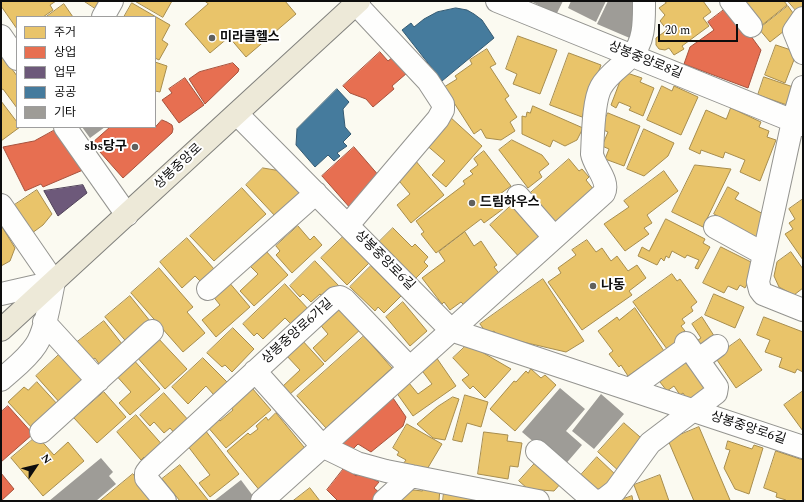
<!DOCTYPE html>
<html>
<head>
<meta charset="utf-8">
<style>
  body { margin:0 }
  #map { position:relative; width:804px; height:502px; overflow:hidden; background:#fbfaf1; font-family:Spectral,"Noto Sans KR",serif }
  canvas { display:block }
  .frame { position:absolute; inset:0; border:2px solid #0d0d0d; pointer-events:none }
  .legend { position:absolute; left:16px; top:16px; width:140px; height:112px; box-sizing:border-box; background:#fff; border:1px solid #9e9e9e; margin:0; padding:5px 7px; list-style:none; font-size:12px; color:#0d0d0d }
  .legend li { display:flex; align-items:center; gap:8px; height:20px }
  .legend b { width:20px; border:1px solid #9e9e9e }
  .north { position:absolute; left:16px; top:446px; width:40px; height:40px; -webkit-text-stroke:3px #fff; paint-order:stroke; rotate:55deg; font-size:11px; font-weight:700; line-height:16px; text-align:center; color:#0d0d0d }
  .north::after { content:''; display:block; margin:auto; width:14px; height:18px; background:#0d0d0d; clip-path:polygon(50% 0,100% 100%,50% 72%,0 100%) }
  .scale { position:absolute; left:658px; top:24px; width:80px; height:18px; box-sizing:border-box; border:2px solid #0d0d0d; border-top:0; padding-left:5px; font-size:12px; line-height:14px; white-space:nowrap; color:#0d0d0d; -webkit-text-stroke:3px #fff; paint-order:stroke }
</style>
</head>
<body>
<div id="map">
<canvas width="804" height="502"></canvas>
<div class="frame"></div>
<ul class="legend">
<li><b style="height:11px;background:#e9c46a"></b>주거</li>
<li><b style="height:11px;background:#e76f51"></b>상업</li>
<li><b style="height:11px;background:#6d597a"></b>업무</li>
<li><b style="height:11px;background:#457b9d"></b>공공</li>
<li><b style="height:11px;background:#9e9c97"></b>기타</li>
</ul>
<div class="north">N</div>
<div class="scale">20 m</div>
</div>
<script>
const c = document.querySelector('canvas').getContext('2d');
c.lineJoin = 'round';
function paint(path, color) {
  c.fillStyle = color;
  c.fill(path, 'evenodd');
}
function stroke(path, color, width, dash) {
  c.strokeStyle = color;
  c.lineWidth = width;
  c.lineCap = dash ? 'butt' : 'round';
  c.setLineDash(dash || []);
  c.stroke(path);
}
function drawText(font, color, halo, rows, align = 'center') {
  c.font = font + ' Spectral,"Noto Sans KR",serif';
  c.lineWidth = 4;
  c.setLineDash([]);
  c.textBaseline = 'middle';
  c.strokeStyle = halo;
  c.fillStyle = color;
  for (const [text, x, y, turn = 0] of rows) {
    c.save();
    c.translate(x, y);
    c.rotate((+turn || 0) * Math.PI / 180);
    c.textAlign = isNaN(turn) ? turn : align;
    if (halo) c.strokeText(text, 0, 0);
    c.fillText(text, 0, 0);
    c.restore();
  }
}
const homes = new Path2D(`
  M1,1H56L50,5L53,10L43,17H17V29L1,6Z
  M84,1H99L95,8Z
  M135,1H172L163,17Z
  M205,1H285L296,14L246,57L229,37L210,53L185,24L208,4Z
  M664,1H703L711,12L703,18L709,26L682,46L684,49L674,55L669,48L665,50L659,49L656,45V38L667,30L660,21L665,15L659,8L666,3Z
  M741,1H784L787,5L761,26Z
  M788,1H803V13L800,15Z
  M132,3L170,25L162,40L168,44L159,60L155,58V17H124Z
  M64,4L73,17H46Z
  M788,6L798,20L770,42L759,29Z
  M518,36L557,50L540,94L513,84L517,74L506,69Z
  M776,45L797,52L785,83L765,75Z
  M487,49L496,64L490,67L509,96L505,99L517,117L510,122L515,131L501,140L486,138L481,129L474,134L444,87L457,79L455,76L472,64L470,60Z
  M569,53L601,65L582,117L550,105Z
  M1,54L17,76V108L3,89L1,90Z
  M155,62L167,66L160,92L155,91Z
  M630,74L642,78L640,82L654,88L643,116L629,110L631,107L619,102L616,108L611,105L622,76Z
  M764,77L799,89L793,107L758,95Z
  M662,86L672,91L674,86L698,97L681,135L647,120Z
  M1,101L17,122V127H20L1,141Z
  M533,106L583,128L577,140L565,146L553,140L550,147L522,134V116L526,117L527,112L530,113Z
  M731,108L761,122L759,127L769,131L767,137L776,140L760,181L740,172L745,160L725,152L723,158L701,150L700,154L689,149L706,110L726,119Z
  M608,113L640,126L624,166L605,159L609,149L602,146L608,132L601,129Z
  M449,116L482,146L446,187L432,175L445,161L424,143Z
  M644,129L674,143L668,156L644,176L627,169Z
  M512,140L542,155L549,164L539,172L542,177L528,188L499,150Z
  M484,151L511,186L500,194L505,201L500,204L503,209L484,223L481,219L436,253L421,234L424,232L416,221L465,184L463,181L473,174L470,171L478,165L474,159Z
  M569,159L579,171L582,169L589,177L586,180L594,190L553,226L527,196Z
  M415,160L444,195L411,223L397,205L410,194L395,176Z
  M695,165L731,169L703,227L672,212Z
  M263,168L287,172L305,192L277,218L246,185Z
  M664,171L678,191L647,215L652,223L644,228L649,234L625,251L604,224L629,207L624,201Z
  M728,187L739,193L735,199L769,217L757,238L714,214Z
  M242,188L266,214L214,261L190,236Z
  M37,190L52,214L43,225L28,236L10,208Z
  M803,199V260L785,234L793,229L789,223L795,219L789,209Z
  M514,203L546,238L522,260L490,225Z
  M666,219L705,239L703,243L710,247L698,269L695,268L699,260L687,255L685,258L672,251L669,258L666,256L664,261L661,258L657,265L638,256L642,247L649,251Z
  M1,225L15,248L10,261L1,266Z
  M298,226L310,240L314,236L322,245L292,273L276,255L280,251L276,246Z
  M393,228L412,247L415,244L428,257L424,262L428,266L412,282L375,246Z
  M465,232L474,246L481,241L497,265L494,267L502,277L464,305L461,302L450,310L444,302L442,304L422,278L445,261L439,252Z
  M345,235L370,262L347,285L321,258Z
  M187,238L214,269L200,281L195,276L182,288L160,262Z
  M587,240L596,252L602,248L611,261L617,256L628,271L637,265L646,278L629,291L632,295L582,330L548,282L561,273L558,268L576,255L572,250Z
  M721,247L757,265L745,288L740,285L737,290L728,286L724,293L703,283Z
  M265,250L288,275L254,306L240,291L258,274L249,265Z
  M791,252L803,269V288L794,295L779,287L774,276L777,262Z
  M315,261L339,286L325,299L320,294L311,302L303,294L300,297L290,286Z
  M371,266L401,296L384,313L378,307L375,311L350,287Z
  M159,268L193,307L187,312L205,333L183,352L131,293Z
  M672,274L677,281L680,279L697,302L691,307L693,311L682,319L685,323L681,326L685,331L680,334L683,338L667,349L633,302Z
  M543,279L584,341L566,352L497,336L494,331L488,335L480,324Z
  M228,281L250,307L216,337L202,320L220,305L212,295Z
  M285,284L310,311L294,327L285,318L263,339L257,333L254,336L243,324Z
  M714,294L744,307L735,328L705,315Z
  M130,296L154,326L130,346L105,317Z
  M337,302L362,328L325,362L313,348L328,334L317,321Z
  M403,302L427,331L410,346L386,317Z
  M635,308L666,354L647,367L645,364L628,376L621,365L619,367L609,354L613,351L598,331L617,317L619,320Z
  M702,317L718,342L698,356L691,345L701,338L692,324Z
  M764,317L803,332V372L797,369L795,373L779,367L782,358L765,352L770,340L757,335Z
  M104,321L126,349L102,368L95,358L91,361L76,343Z
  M233,328L254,349L232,372L225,365L222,367L207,353Z
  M364,336L392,368L326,428L297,396Z
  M157,337L187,369L165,389L136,356Z
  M301,339L324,364L289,395L282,387L300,370L285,354Z
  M740,339L762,370L736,388L715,357Z
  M468,344L511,369L485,398L473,386L470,389L462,380L469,375L453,358Z
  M62,352L88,381L61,404L36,376Z
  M688,353L712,385L689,402L683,393L680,395L674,386L667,391L656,377Z
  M131,357L160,389L130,415L119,403L131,392L114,373Z
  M436,357L456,386L413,416L396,392L409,383L418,394L432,384L420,368Z
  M203,358L227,382L214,395L206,386L188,404L172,387Z
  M531,369L541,378L545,375L556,385L515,431L490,409L514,381L516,382L526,371L528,373Z
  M37,382L59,406L33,429L8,402L24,387L28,390Z
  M252,388L271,410L226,448L206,425L216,416L220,421L233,410L231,407Z
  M803,391V431L784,405Z
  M104,392L126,417L97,443L74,418Z
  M164,393L190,422L176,435L170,428L164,433L154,422L150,426L140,415Z
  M465,395L488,402L481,427L467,423L462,442L453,440Z
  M453,397L459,399L445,440L433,438L417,424L437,407Z
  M276,413L309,453L261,492L227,451L248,433L250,435L258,429L256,426L266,417L268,420Z
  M136,415L165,448L148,463L144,457L141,460L117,432Z
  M624,423L647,443L621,473L598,452Z
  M407,424L442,444L423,476L403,464L406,460L397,455L399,452L393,448Z
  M699,427L730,500L727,501H694L668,440Z
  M205,430L239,474L210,497L199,483L210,475L187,445Z
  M484,432L508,435L507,441L522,443L518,467L510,466L508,479L478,474Z
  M37,436L54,455L68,442L84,461L43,496L11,458Z
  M728,441L752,449L754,445L763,448L749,494L735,489L724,468L730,450L726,449Z
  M776,451L803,460V501H786V500L776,497L777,493L764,488Z
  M597,457L618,477L599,492L581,475Z
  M538,460L562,482L554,491L528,489L519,481Z
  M180,465L208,500L207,501H180L162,479Z
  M133,474L153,499L151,501H100Z
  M660,475L669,501H640L634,485Z
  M422,486L440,488L439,501H396L406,489L422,491Z
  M310,488L320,501H293Z
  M444,492L491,501H443Z
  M632,496L633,501H617Z`);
const shops = new Path2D(`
  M729,6L761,50L748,88L684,64L690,47L714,30L708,22Z
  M380,52L388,61L393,57L407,73L392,86L394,89L373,107L366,99L350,93L343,86Z
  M233,63L239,69L238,72L205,104L189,79L199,72Z
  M185,78L204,105L179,123L162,100L172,93L169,89Z
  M162,120L167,122L172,125L173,129L172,133L123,178L92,143L110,127H155Z
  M55,130L83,170L43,187L41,184L25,191L3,147L34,141Z
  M354,147L380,177L351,209L322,176Z
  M393,398L406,417L403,426L371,452L358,444L350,452L342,443Z
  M8,406L33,434L1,462V412Z
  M345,467L356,476L360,473L379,482L374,488L381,494L374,501H338L327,490Z
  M1,473L14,489L1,501Z`);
const offices = new Path2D(`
  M83,185L87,193L58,216L44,191Z`);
const public = new Path2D(`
  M456,8L467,10L474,14L482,20L494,38L442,81L402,30L411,23L414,27L424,19L437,12Z
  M337,89L349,102L343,109L345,127L351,134L343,142L347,146L337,153L340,156L334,161L328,155L315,167L296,145L297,129Z`);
const building = new Path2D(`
  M531,1H563L556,15Z
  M571,1H606L596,22L568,8Z
  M608,1H640L632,39L597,24Z
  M82,127H105L90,138Z
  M560,388L585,409L566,431L582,445L563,467L522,432Z
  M601,394L624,414L594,449L572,431Z
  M101,458L113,472L109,476L116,484L96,501H49Z
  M241,480L256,500L214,501Z`);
const minor = new Path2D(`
  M497,1L803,125
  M731,1L751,26
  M103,17L112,1
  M803,18L794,31L803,53
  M1,36L17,59
  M803,87L793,121L758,282L760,290L763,294L803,310
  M237,114L451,330L803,447
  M65,127L127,215
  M518,196L554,237
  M1,205L54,282
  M348,225L438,119L443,110V104L428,81L356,4
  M715,227L764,254
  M208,289L316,193
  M1,294L54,282
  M44,322L98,381
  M698,360L717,346
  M255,371L322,446L357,463L386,471L538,501
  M1,380C13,369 27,359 36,345C46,330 50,300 54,282
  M630,389L688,347
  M41,432L152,331
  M537,451L594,501
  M165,501L146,478V473L149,469L335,298L340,297L345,300L409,367
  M262,501L604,193C610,181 594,166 592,154C593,137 593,101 601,87C608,74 621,67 631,56C645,42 644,20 644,1
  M384,501L411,476
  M600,501L606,498L615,491L650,443L716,393L717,387L686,343`);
const major = new Path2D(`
  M1,330L359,1`);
const markers = [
  [212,38,4,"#60605d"],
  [135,147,4,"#60605d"],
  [472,203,4,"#60605d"],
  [593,286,4,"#60605d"]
];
const poiNames = [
  ["미라클헬스",220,38],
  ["sbs당구",127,147,"right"],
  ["드림하우스",480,203],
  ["나동",601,286]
];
const streetNames = [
  ["상봉중앙로8길",645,61,22],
  ["상봉중앙로",179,167,-43],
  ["상봉중앙로6길",384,261,45],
  ["상봉중앙로6가길",298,332,-42],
  ["상봉중앙로6길",748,429,18]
];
paint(homes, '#e9c46a');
stroke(homes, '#a78d4e', 1);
paint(shops, '#e76f51');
stroke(shops, '#a6523d', 1);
paint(offices, '#6d597a');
stroke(offices, '#504259', 1);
paint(public, '#457b9d');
stroke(public, '#345a72', 1);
paint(building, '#9e9c97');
stroke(minor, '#949490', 24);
stroke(major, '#81817d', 24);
stroke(minor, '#fefefd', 22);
stroke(major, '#ede9d8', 22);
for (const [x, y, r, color] of markers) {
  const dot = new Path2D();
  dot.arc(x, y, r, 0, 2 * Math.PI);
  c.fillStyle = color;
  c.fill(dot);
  stroke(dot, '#fff', 1.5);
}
drawText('bold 13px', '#0d0d0d', '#fff', poiNames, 'left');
drawText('13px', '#0d0d0d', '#fff', streetNames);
</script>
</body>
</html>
